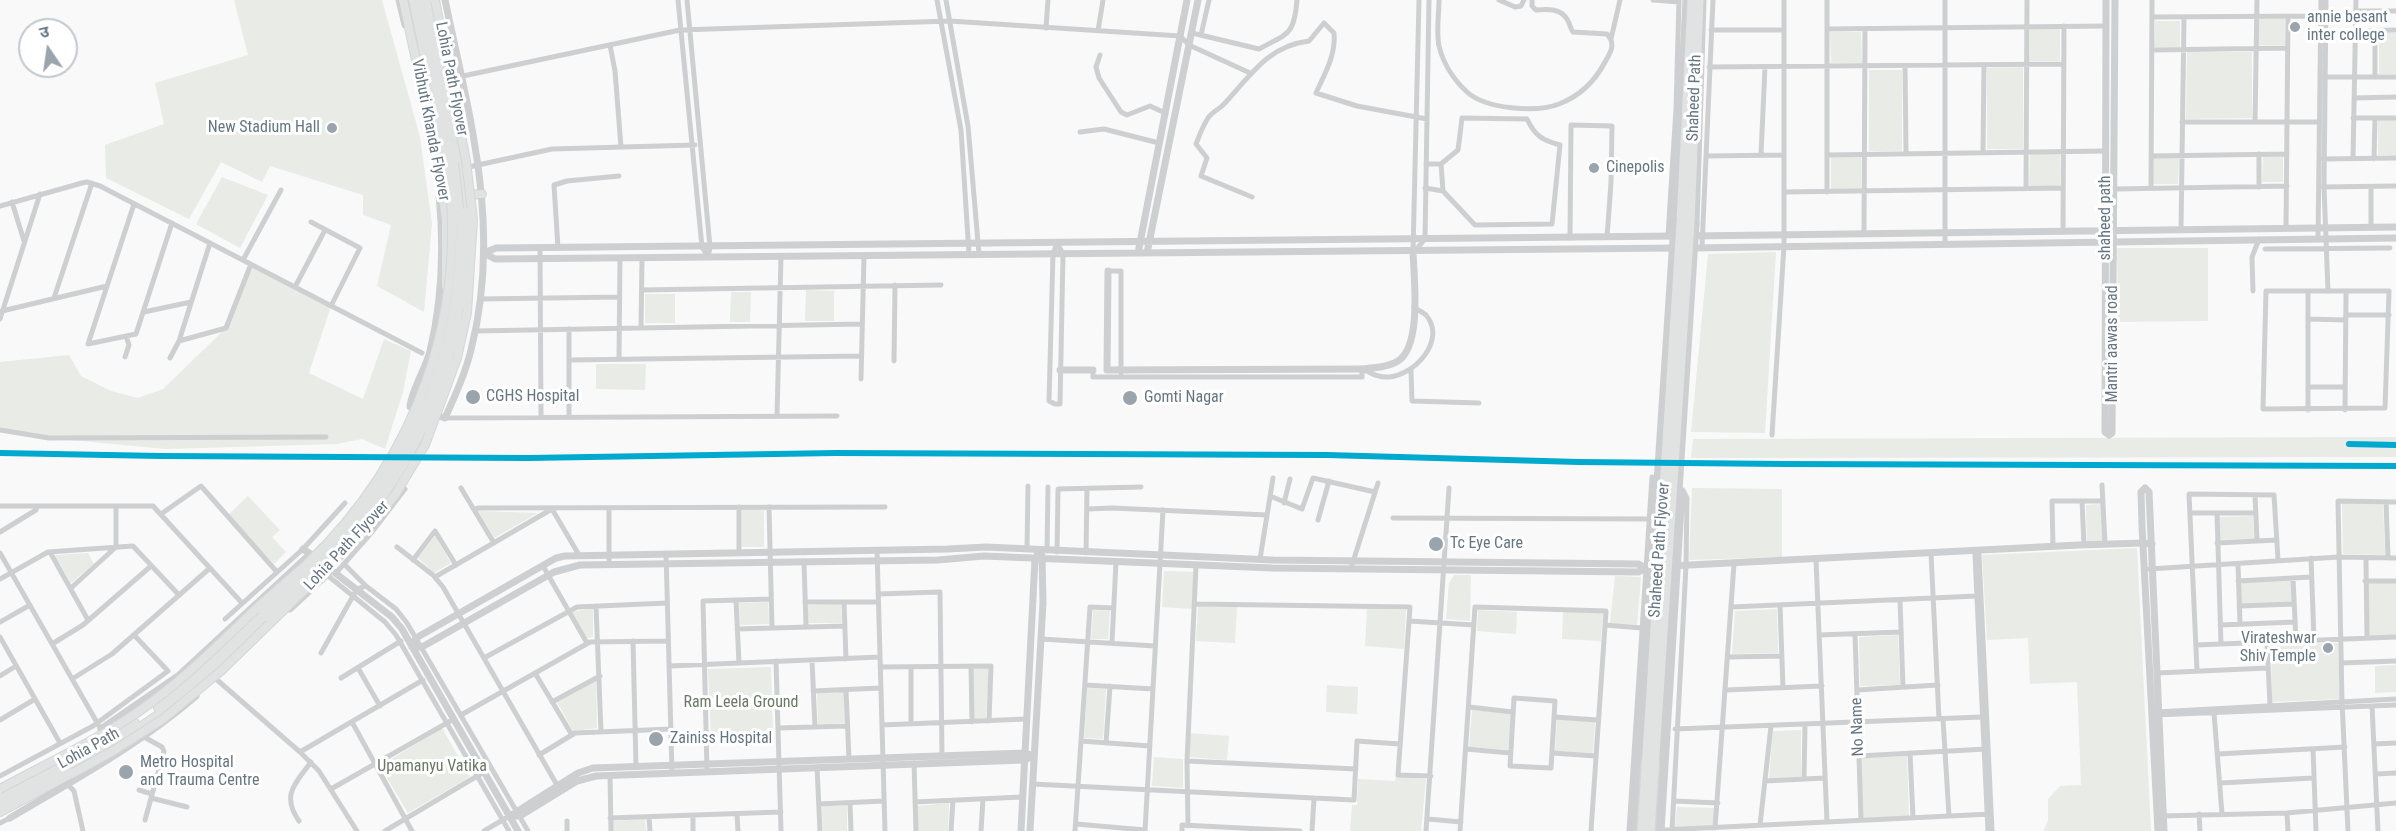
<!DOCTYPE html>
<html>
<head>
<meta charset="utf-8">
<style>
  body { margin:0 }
  #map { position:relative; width:2396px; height:831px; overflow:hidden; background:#f9f9f9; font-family:"Roboto Condensed","Noto Sans Devanagari",sans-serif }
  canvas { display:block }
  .north { position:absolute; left:18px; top:18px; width:60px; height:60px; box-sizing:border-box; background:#fff; border:2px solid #c1c8cd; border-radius:50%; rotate:347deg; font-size:16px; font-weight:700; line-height:24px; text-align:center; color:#657683 }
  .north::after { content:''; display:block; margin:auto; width:21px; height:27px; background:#99a4ac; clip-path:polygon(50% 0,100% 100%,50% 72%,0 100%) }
</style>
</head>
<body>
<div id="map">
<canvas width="2396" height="831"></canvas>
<div class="north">उ</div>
</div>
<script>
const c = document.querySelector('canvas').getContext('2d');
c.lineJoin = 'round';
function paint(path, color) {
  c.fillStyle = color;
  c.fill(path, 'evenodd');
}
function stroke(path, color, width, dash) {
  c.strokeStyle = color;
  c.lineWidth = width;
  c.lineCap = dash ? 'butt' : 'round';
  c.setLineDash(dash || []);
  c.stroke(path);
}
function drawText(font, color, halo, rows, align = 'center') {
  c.font = font + ' "Roboto Condensed",sans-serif';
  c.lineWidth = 6;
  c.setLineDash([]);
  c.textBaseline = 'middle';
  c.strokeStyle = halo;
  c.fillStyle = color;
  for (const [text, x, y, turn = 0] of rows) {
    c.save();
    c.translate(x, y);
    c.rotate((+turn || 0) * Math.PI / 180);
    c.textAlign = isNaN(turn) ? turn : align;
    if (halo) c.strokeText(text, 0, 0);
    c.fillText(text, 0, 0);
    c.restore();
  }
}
const green = new Path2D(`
  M234,0H382L420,137L432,224L424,312L377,286L391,225L363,215V195L270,166L262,182L221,162L189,219L106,178L105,145L164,124L155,83L248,55Z
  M2259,19H2285V45H2259Z
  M2155,21H2180V47H2154Z
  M2030,29H2060V61H2029Z
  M1830,32H1861L1862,63H1831Z
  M2379,33H2396V74H2379Z
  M2187,52H2252V118L2186,119Z
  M2023,67V149H1987V68Z
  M1902,70V151H1869V70Z
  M2378,120H2396V156L2378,155Z
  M2030,154H2060V186H2029Z
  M2263,156L2283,157V182H2262Z
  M1831,157H1861V189H1831Z
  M2153,158H2179L2178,184H2153Z
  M222,177L268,195L240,248L196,224Z
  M2117,248H2208V321L2118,322Z
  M1776,252L1765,433L1691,432L1708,254Z
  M251,264L331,306L309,373L363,399L384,339L411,351L403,392L385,449L362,439L337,444L166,449L49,438L0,430V362L69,355L81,376L111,391L138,398L163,389L226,328Z
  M806,290L834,291V321H805Z
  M731,292H751L750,322H730Z
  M645,294H675V323H645Z
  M596,364H646L645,390L596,389Z
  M2396,437V457L1691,458L1693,439Z
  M1692,488L1782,489V557L1689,560Z
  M248,496L280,530L272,537L286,552L274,564L227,516Z
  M2342,503L2383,504L2385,555L2343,554Z
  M2102,504L2103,542L2087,543L2086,505Z
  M742,509L764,510V547H742Z
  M478,511L538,513L494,538Z
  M2253,516L2254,539L2220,540L2219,517Z
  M435,536L451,563L434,573L418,558Z
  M2137,548L2151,831H2043L2048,821V799L2060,786L2081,785L2077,682L2030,684L2028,638L1987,640L1982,555Z
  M88,553L94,564L71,583L55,555Z
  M1164,571L1194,572L1192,609L1162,607Z
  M1454,575H1471L1470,621L1446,619L1449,583Z
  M1615,576L1641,577L1637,625L1610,623Z
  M2292,580L2294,603L2241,604L2239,582Z
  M2368,583H2396V636L2369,637Z
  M768,602L769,624L740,625L739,603Z
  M841,604L842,623H808V605Z
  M1198,607H1237L1235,643L1196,641Z
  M593,608V637L587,638L572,612Z
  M1367,609L1406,610L1404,649L1365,646Z
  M1777,609L1778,653L1732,654L1735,611Z
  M1093,610L1110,611L1108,639H1091Z
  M1478,610L1517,612L1516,634L1477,631Z
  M1563,611L1603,613L1601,641L1562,639Z
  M1898,635L1900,685L1860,686L1859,637Z
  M2338,643L2340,699L2272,702L2271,645Z
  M2396,665V692L2375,693V666Z
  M771,667L773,736L711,738L708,669Z
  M989,668L986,718L974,719L973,669Z
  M596,680L597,728L573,731L557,702Z
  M1327,685L1358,687L1357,714L1326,712Z
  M1087,688L1106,689L1103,739L1084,738Z
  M844,692L845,723L818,724L817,693Z
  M1472,710L1511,713L1508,750L1469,747Z
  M1557,719L1595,722L1593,753L1555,751Z
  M442,728L470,777L408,813L380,766Z
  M1801,730V777L1769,778L1773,731Z
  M1190,733L1229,736L1227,760L1189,757Z
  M1907,756L1909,816L1863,818L1861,758Z
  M1154,757L1183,759V788L1152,786Z
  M1396,776L1426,779L1421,831H1350L1352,805H1357L1358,779L1395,781Z
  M949,803L948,831H918L917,806Z
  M847,805V831H823L822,806Z
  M1677,807L1715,808L1713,825L1675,828Z
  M645,819L646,831H613V821Z`);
const minor = new Path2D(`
  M678,0L702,247L708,257
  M687,0L710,247L708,257
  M937,0L961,130L969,254
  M946,0L968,126L979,254
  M1439,0C1439,15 1436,31 1439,46C1443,63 1454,80 1467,92C1486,109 1536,113 1559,104C1580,96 1595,81 1605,62C1611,52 1616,44 1607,34L1573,32C1570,28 1570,24 1567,19C1560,8 1547,9 1536,10L1532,6V0
  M1499,0L1515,7L1521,6L1524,0
  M1653,0L1679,2
  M1827,0V192
  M1945,0V244
  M2326,0L2324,187L2328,291
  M2356,11H2396
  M2152,17L2321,16
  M1046,28L1048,0
  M1827,29L2106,26
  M1711,30H1784
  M1098,31L1103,0
  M2355,31L2396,30
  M1192,33L1259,49C1288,33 1294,36 1297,0
  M1201,35L1209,0
  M1611,39L1620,0
  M610,45L615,71L621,147
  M2152,50L2288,48
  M1100,55L1096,67L1099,78L1121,112L1127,115L1150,106L1165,113
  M1905,66L1906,153
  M1709,67L2064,64
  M2323,77H2396
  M2375,77V31
  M449,79L680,30L950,21L1180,36L1189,45L1250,73
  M2354,98L2396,97
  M2353,118H2396
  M2182,122H2319
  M2255,122L2257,0
  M1080,132L1104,129L1159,143
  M1983,152L1984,65
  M2259,154V187
  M1761,155L1765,67
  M1827,155L2105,151
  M1706,156L1784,155
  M2151,156L2287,154
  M2323,159L2396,158
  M2353,159L2356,0
  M2374,159L2375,118
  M1426,164H1441L1458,150L1462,118L1527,119C1535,136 1542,140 1560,145L1552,224L1475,225L1443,191L1441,164
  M464,168L552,149L695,145
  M2323,187L2396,186
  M2371,187V227
  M1425,188L1443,191
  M2151,188L2152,0
  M2026,189L2027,0
  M2115,189L2287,186
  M1784,192L2063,188
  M1252,197L1201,176L1207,158L1196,144C1199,136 1203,126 1208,118C1212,112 1220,109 1225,103C1251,75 1268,46 1309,41L1324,23L1334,33C1336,55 1325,73 1316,93L1357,106L1427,119
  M12,202L24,241
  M0,206L82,183L87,182L100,186L422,353
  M311,222L360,248L331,306
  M2286,228L2288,16
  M2181,230L2184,17
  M2063,232L2064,26
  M1864,234L1865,29
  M1668,236L1676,109L1679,0
  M1570,238L1571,125L1612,126L1611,183L1607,237
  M2318,239L2321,0
  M1057,243L1063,254L1060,404H1055L1049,401L1053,254Z
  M1702,247L1713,0
  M540,248L541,418
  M558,248L554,185L567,181L619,176
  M2265,249L2390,248
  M1415,251L1425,239L1429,0
  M1413,252L1419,0
  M243,260L281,190
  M1108,271H1121V373
  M295,287L325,230
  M642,290L941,285
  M2253,291L2252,257L2259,239
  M2266,291H2389L2385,408L2263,409Z
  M54,298L92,183
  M480,299L619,297
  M2,311L107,286
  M144,312L191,302
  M2346,315H2389
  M0,319L40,194
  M2308,319L2346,320
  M641,328L642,258
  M475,331L862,324
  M179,341L226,328L251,264
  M88,344L136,334L172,223
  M88,344L134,204
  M125,357L129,345L126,336
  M170,358L179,341L210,243
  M619,359L620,258
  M569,360L861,356
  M894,361L895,285
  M1093,370V377H1362V369C1371,373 1379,378 1389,377C1415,375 1447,340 1426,315C1423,312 1417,310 1414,307
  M1411,370L1412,401L1479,403
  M861,379L864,256
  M2308,387H2345
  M2308,410V291
  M2345,410L2346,291
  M777,416L781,256
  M569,417V329
  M445,418L837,416
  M0,430L49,438L326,437
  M1772,435L1784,246V0
  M2102,485L2105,544
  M461,488L494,543
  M2255,495L2257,541
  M1270,496L1302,509L1313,478L1375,492
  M2082,501L2084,545
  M2386,502L2388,558
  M1284,503L1290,479
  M0,506H153L242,603
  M769,507L772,628
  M609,508V564
  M1087,509L1112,508L1267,515
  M474,510L478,508L885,507
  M2190,513H2256
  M2217,513L2221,644
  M161,514L201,486L277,572
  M1393,518L1649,519
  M1318,520L1329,481
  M0,532L36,510L37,506
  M2217,543L2277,540
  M397,547L433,575L443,587L557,785
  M2053,547L2052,501H2103
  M1027,549L1028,486
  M877,550L885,831
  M1047,551L1048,487
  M1976,551L1979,555L1992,831
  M1976,551L1975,555L1988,831
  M50,552L88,620
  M739,552V507
  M1057,552L1058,489L1141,487
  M0,553L99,726
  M666,553L672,772
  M1086,553L1087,489
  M1931,553L1939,719
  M2311,558L2314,640
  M1260,559L1273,478
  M2366,559L2367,638
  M413,560L435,531L456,565
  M1816,560L1827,822
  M804,561L806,626
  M344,564L366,586
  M2238,564L2240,624
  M1352,565L1378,483
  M543,566L587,643
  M2149,569L2339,557L2396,558
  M336,573L372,532L405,489
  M435,577L552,509L579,555
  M2293,578L2296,641
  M0,579L48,552L133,546L179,595
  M2238,581L2311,577
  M2365,581H2396
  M71,588L116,547V506
  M878,594L940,592L942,756
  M736,600L739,663
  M1900,600L1903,687
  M805,602H878
  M844,602L846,659
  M1195,604L1410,607L1398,775L1431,776
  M1780,605L1783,688
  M596,606L601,732
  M2239,606L2294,604
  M1732,607L1977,596
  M225,619L303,549L345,503
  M1409,621L1474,625
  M0,622L30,605
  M1605,625L1642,628
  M2220,625L2295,622
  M737,629L845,626
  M1855,634L1861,820
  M1819,635L1901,632
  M0,637L60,743
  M1041,639L1155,646
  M633,641L636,766
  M2267,642L2270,705
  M1112,643L1116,562
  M52,644L83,625L151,566
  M2196,645L2396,637
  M321,653L353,596L327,575
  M1728,657L1782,656
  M484,658L577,607L667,603
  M812,660L815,727
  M776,661L781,831
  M2341,663L2396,661
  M669,666L880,657
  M971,666L972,722
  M880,667L991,666L989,721
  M358,668L380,706
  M2197,671L2189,494L2274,495L2278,560
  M535,673L572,735
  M2157,673L2268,668
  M0,676L16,666
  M341,678L401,641
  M72,679L112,654L210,568
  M216,679L300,752L319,771L357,831
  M1085,685L1153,689
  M846,690L849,759
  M1726,690L1822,686
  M1857,690L1938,685
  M813,691L881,688
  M1514,698L1555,701L1551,768L1510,766Z
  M552,702L600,676
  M2372,706L2378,831
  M1469,707L1513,712
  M2156,712L2396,699
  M2214,713L2222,814
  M461,715L590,642L668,641
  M2155,715L2396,705
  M1554,717L1598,720
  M1943,719L1949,816
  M0,720L35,699
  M352,722L412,831
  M911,724V667
  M882,725L1026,719
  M778,728L847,726
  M1675,729L1982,717
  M144,737L162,747L164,751L145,820
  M1081,741L1150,746
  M1106,743L1110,686
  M2374,744L2396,743
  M1466,749L1510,753
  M2313,749L2316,831
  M300,752L423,680
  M1552,753L1596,756
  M1910,753L1913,817
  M2218,754L2345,747
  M539,755L575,733L671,729
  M1859,756L1986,749
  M1187,761L1356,769
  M914,763L916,831
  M817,767L820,831
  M707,771L703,601L771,599
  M2376,774L2396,773
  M610,775L611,831
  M0,776L93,726L168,671L134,635
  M1804,779L1805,725
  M1765,781L1825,778
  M2220,783L2313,778
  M67,784L74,791L83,831
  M1032,784L1354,800L1357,741L1400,744
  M331,789L454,719
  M139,790L152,794
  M151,798L187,807
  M1674,801L1718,803
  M915,802L1022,797
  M850,803L851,831
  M819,804L884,801
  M2287,813L2288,831
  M737,814L738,831
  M2199,814L2200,831
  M693,816V831
  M2161,816L2287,813L2396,803
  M649,817L650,831
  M610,818L781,812
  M1428,819L1461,822
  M299,821C281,795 295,784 311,762
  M567,821V831
  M0,823L10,818
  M1076,824L1145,830
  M1760,825L1771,726
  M1188,826L1187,761L1196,566
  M1715,828L1734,564
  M1662,830L1991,814
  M385,831L484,772
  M484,831L506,818
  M509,831L396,635L385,622L353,596L357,589L366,586L396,609L407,623L528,831
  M951,831L953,800
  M981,831L983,799
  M1075,831L1090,607L1113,608
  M1145,831L1163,510
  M1182,831V825L1300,831
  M1312,831L1314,798
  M1426,831L1449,488
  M1460,831L1475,607L1606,611L1591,831
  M1629,831L1652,477
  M1662,831L1683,491
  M1672,831L1686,566L1687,498L1683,490
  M2348,831L2342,701L2338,501L2396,502`);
const tertiary = new Path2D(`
  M399,0L405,25
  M2106,0L2105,432L2109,435
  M439,195C444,246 442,301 430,351C426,368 411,391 410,407L445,418C455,396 465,374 471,350C502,228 470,119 445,0
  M1674,223L1686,0
  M1696,224L1703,0
  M1691,236L2396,227
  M1691,248L2396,238
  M484,253L495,259L1677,248
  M484,253L496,248L1677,236
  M1138,253L1187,0
  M1147,253L1198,0
  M1362,369C1374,368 1388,367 1398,361C1422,346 1414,278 1413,252
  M1060,370H1093
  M2109,435L2112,433L2115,0
  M2145,488L2141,492L2142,526L2158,831
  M2145,488L2149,492L2164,831
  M303,549L316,558
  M1670,566L2079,545L2143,543L2152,544
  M1646,568L1638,564L1273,560L986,547L948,549L565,556L556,558L416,638L412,647H422L554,572L580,565L938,560L984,556L1272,568L1638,572L1646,568L1656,567
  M330,569L392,617L402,629L518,831
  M290,609L332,570
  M101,729L178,676L310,554
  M510,816L578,773L593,768L1025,753L1034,756
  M510,816H520L577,781L596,776L1024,760L1034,756
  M10,818C74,780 139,745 196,696
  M1021,831L1035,559L1037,555
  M1030,831L1043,603L1042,556
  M1634,831L1639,758
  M1657,831L1662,758`);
const secondary = new Path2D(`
  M403,0L440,172L446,221V286
  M413,0L447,164
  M420,0L454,163
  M427,0L463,173L466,212
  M466,195L482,194
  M158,708L175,695L262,612
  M0,797L117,735L135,723
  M0,805C59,774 120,744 173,704C207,679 236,646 267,617
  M0,812L73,773`);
const trunk = new Path2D(`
  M1681,223L1692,0
  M1690,223L1699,0`);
const rail = new Path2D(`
  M2349,444L2396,445
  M0,453L161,456L528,458L836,453L1374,456`);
const tertiaryBridge = new Path2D(`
  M1108,271L1107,370L1362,369
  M1639,758L1674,223
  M1662,758L1696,224`);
const secondaryBridge = new Path2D(`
  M262,612C297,580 332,550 362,513C427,432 463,326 460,221C459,202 456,182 454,163
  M267,617C299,587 332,558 361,524C436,437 468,326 466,212
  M73,773L113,751L163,719L221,671L360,536L395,495L425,445L457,358L467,313L473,219L466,161L435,0
  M0,789C46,764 95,741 138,712C182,682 219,644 257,608C274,592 292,578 308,563C417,458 469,313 447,164`);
const trunkBridge = new Path2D(`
  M1642,831L1681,223
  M1650,831L1690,223`);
const rail1 = new Path2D(`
  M2349,444L2396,445
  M0,453L161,456L528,458L836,453L1327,455L1579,462L1785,464L2396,466`);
const markers = [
  [2295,27,6,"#99a4ac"],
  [332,128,6,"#99a4ac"],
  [1594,168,6,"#99a4ac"],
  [473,397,8,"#99a4ac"],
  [1130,398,8,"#99a4ac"],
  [1436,544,8,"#99a4ac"],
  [2328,648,6,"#99a4ac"],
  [656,739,8,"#99a4ac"],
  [126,772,8,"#99a4ac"]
];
const poiNames = [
  ["annie besant",2307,18],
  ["inter college",2307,36],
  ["New Stadium Hall",320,128,"right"],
  ["Cinepolis",1606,168],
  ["CGHS Hospital",486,397],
  ["Gomti Nagar",1144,398],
  ["Tc Eye Care",1450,544],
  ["Virateshwar",2316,639,"right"],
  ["Shiv Temple",2316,657,"right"],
  ["Zainiss Hospital",670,739],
  ["Metro Hospital",140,763],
  ["and Trauma Centre",140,781]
];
const streetNames = [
  ["Lohia Path Flyover",451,79,79],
  ["Shaheed Path",1695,98,-88],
  ["Vibhuti Khanda Flyover",430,130,79],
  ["shaheed path",2106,218,-90],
  ["Mantri aawas road",2113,344,-90],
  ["Lohia Path Flyover",347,546,-47],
  ["Shaheed Path Flyover",1660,550,-86],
  ["No Name",1858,727,-92],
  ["Lohia Path",89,749,-29]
];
const parkNames = [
  ["Ram Leela Ground",741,703],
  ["Upamanyu Vatika",432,767]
];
paint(green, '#e8ebe6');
stroke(secondary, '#d5d6d7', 10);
stroke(trunk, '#d5d6d6', 12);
stroke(minor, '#cecfd0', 5);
stroke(tertiary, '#cecfd0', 7);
stroke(secondary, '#e1e2e2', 8);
stroke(trunk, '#e1e2e2', 9);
stroke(rail, '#c3c5c6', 4);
stroke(rail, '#fff', 1.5, [4.5]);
stroke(secondaryBridge, '#d5d6d7', 10, []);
stroke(trunkBridge, '#d5d6d6', 12, []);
stroke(tertiaryBridge, '#cecfd0', 7);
stroke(secondaryBridge, '#e1e2e2', 8);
stroke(trunkBridge, '#e1e2e2', 9);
stroke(rail1, '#00a9ce', 6);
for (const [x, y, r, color] of markers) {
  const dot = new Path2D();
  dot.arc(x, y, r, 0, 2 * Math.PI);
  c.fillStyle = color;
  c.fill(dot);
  stroke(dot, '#fff', 2);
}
drawText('16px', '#657683', '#fff', poiNames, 'left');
drawText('16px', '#657683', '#fff', streetNames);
drawText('16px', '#687a64', '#fff', parkNames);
</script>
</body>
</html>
